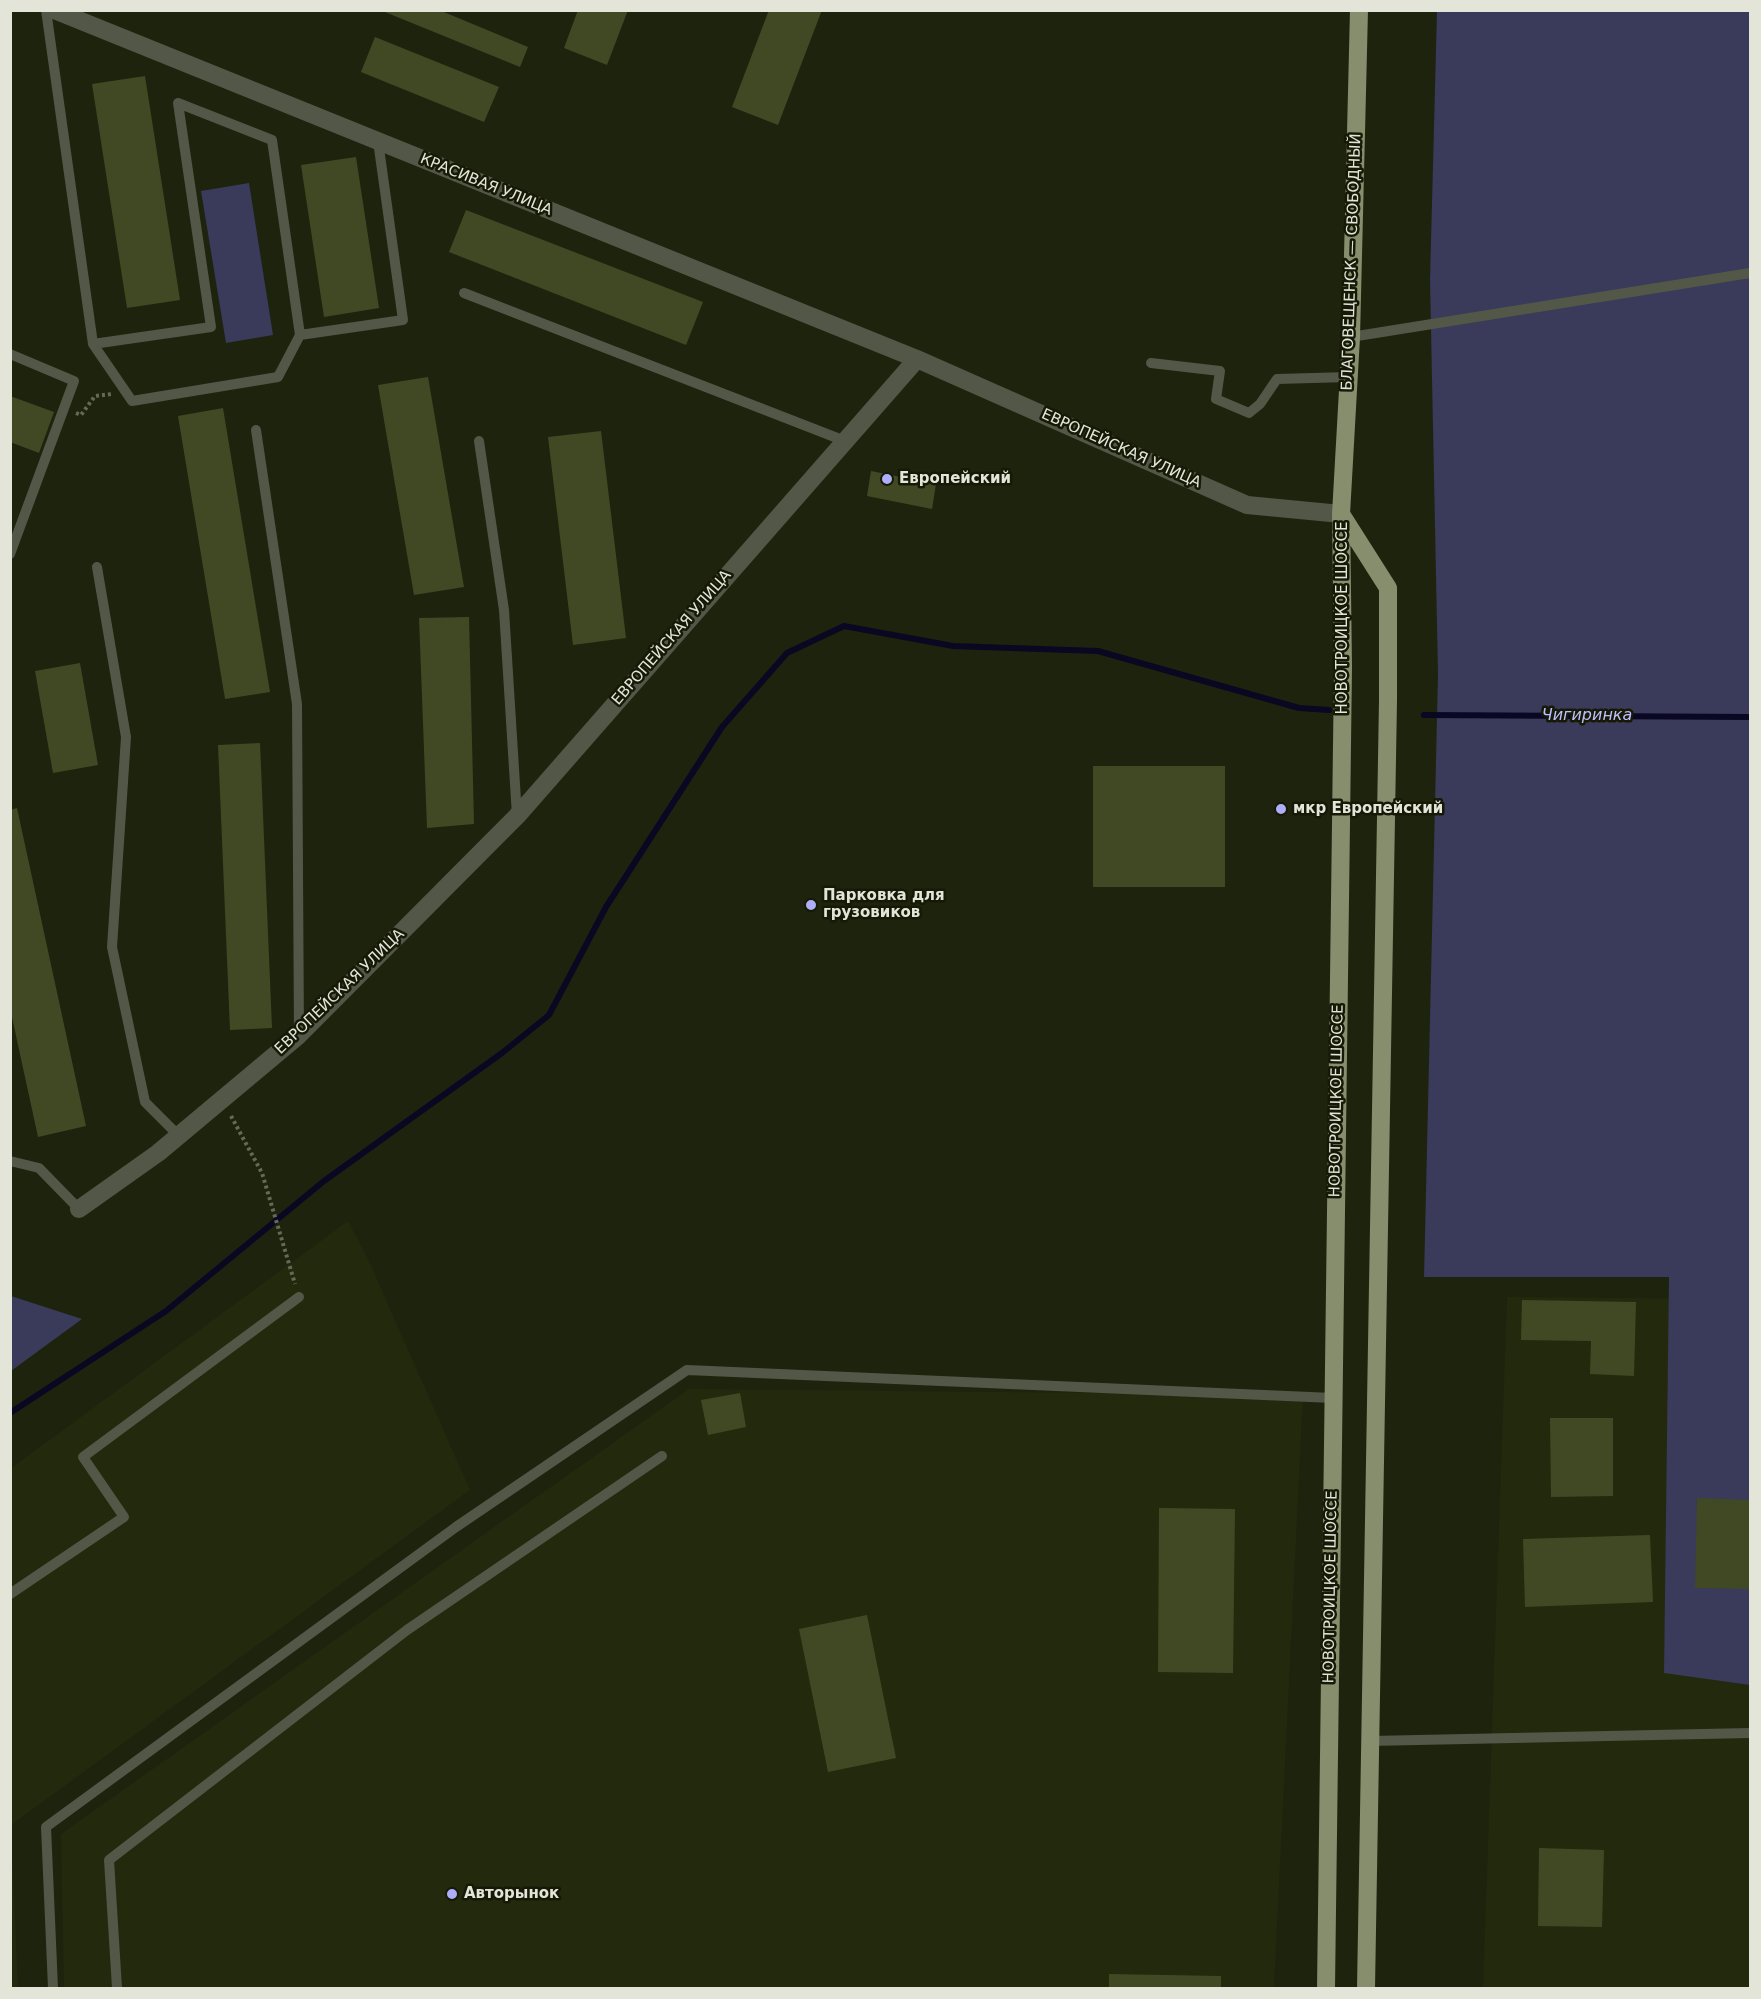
<!DOCTYPE html>
<html>
<head>
<meta charset="utf-8">
<style>
  body { margin:0 }
  #map { position:relative; width:1761px; height:1999px; overflow:hidden; background:#1e230e; font-family:"DejaVu Sans",sans-serif }
  canvas { display:block }
  .frame { position:absolute; inset:0; border:12px solid #e2e5d8; pointer-events:none }
</style>
</head>
<body>
<div id="map">
<canvas width="1761" height="1999"></canvas>
<div class="frame"></div>
</div>
<script>
const c = document.querySelector('canvas').getContext('2d');
c.lineJoin = 'round';
function paint(path, color) {
  c.fillStyle = color;
  c.fill(path, 'evenodd');
}
function stroke(path, color, width, dash) {
  c.strokeStyle = color;
  c.lineWidth = width;
  c.lineCap = dash ? 'butt' : 'round';
  c.setLineDash(dash || []);
  c.stroke(path);
}
function drawText(font, color, halo, rows, align = 'center') {
  c.font = font + ' "DejaVu Sans",sans-serif';
  c.lineWidth = 5;
  c.setLineDash([]);
  c.textBaseline = 'middle';
  c.strokeStyle = halo;
  c.fillStyle = color;
  for (const [text, x, y, turn = 0] of rows) {
    c.save();
    c.translate(x, y);
    c.rotate((+turn || 0) * Math.PI / 180);
    c.textAlign = isNaN(turn) ? turn : align;
    if (halo) c.strokeText(text, 0, 0);
    c.fillText(text, 0, 0);
    c.restore();
  }
}
const built = new Path2D(`
  M348,1221L368,1259L470,1490L11,1825L18,1988H10V1469Z
  M1507,1297L1750,1299V1988H1483Z
  M689,1389L1303,1395L1274,1988H64L61,1834Z`);
const green = new Path2D(`
  M1437,11H1750V1685L1664,1673L1669,1277H1424L1438,674L1430,280Z
  M249,183L273,335L226,343L201,191Z
  M11,1296L82,1319L11,1371L10,1296Z`);
const stream = new Path2D(`
  M1424,715L1750,717
  M10,1413L166,1311L324,1181L502,1053L549,1015L606,907L722,727L787,653L844,626L953,646L1098,651L1299,708L1329,710`);
const building = new Path2D(`
  M380,10H439L528,47L520,67Z
  M578,10H628L607,65L564,48Z
  M769,10H822L778,125L732,107Z
  M375,37L499,87L484,122L361,72Z
  M145,76L180,300L127,308L92,84Z
  M356,157L379,308L324,317L301,165Z
  M466,210L703,302L686,345L449,252Z
  M428,377L464,587L414,595L378,385Z
  M10,396L54,412L39,453L10,442Z
  M223,408L270,692L225,699L178,416Z
  M601,431L626,638L573,645L548,437Z
  M871,471L936,484L932,509L867,496Z
  M469,617L474,824L427,828L419,618Z
  M80,663L98,765L53,773L35,671Z
  M260,743L272,1028L230,1030L218,745Z
  M1093,766H1225V887H1093Z
  M17,808L86,1126L38,1137L10,1008V810Z
  M1522,1300L1636,1302L1634,1376L1590,1374L1591,1341L1521,1340Z
  M740,1393L746,1427L708,1435L701,1400Z
  M1550,1418H1613V1496L1551,1497Z
  M1697,1498L1750,1500V1589L1695,1588Z
  M1159,1508L1235,1509L1233,1673L1158,1672Z
  M1650,1535L1653,1602L1525,1607L1523,1539Z
  M867,1615L896,1758L828,1772L799,1629Z
  M1539,1848L1604,1850L1602,1927L1538,1926Z
  M1109,1974L1221,1976V1988H1109Z`);
const path = new Path2D(`
  M76,413L81,415L95,396L112,394
  M231,1116L262,1173L295,1284`);
const lane = new Path2D(`
  M46,10L93,344L211,327L178,103L272,140L300,335L403,320L378,141
  M464,293L845,441
  M1351,337L1750,273
  M93,344L132,401L278,377L300,335
  M10,354L74,381L10,554
  M1151,363L1220,371L1216,399L1249,413L1260,404L1277,379L1349,377
  M256,430L297,704L299,1035
  M479,441L504,610L517,816
  M97,567L126,737L112,947L145,1102L179,1136
  M10,1161L39,1168L79,1209
  M10,1594L124,1517L83,1457L299,1297
  M1370,1741L1750,1733
  M53,1988L46,1827L456,1527L687,1370L1333,1398
  M117,1988L109,1860L407,1630L662,1456`);
const street = new Path2D(`
  M54,10L917,359
  M79,1209L158,1153L299,1035L517,816L917,359L1247,505L1341,514`);
const primary = new Path2D(`
  M1341,514L1388,588V700L1366,1988
  M1326,1988L1343,667L1341,514L1351,337L1359,10`);
const markers = [
  [887,479,6,"#aeaefb"],
  [1281,809,6,"#aeaefb"],
  [811,905,6,"#aeaefb"],
  [452,1894,6,"#aeaefb"]
];
const streetNames = [
  ["КРАСИВАЯ УЛИЦА",486,185,22],
  ["БЛАГОВЕЩЕНСК — СВОБОДНЫЙ",1352,262,-88],
  ["ЕВРОПЕЙСКАЯ УЛИЦА",1121,449,24],
  ["НОВОТРОИЦКОЕ ШОССЕ",1343,618,-90],
  ["ЕВРОПЕЙСКАЯ УЛИЦА",672,638,-49],
  ["ЕВРОПЕЙСКАЯ УЛИЦА",340,992,-44],
  ["НОВОТРОИЦКОЕ ШОССЕ",1337,1101,-89],
  ["НОВОТРОИЦКОЕ ШОССЕ",1331,1587,-89]
];
const poiNames = [
  ["Европейский",899,479],
  ["мкр Европейский",1293,809],
  ["Парковка для",823,896],
  ["грузовиков",823,913],
  ["Авторынок",464,1894]
];
const waterNames = [
  ["Чигиринка",1587,716]
];
paint(built, '#23290d');
paint(green, '#3a3a5a');
stroke(stream, '#0a0723', 6);
paint(building, '#414924');
stroke(path, '#656a57', 4, [3, 3]);
stroke(lane, '#535747', 10);
stroke(street, '#535747', 18);
stroke(primary, '#868e6d', 18);
for (const [x, y, r, color] of markers) {
  const dot = new Path2D();
  dot.arc(x, y, r, 0, 2 * Math.PI);
  c.fillStyle = color;
  c.fill(dot);
  stroke(dot, '#151905', 2);
}
drawText('15px', '#e2e5d8', '#151905', streetNames);
drawText('bold 15px', '#e2e5d8', '#151905', poiNames, 'left');
drawText('italic 16px', '#bebffe', '#151905', waterNames);
</script>
</body>
</html>
